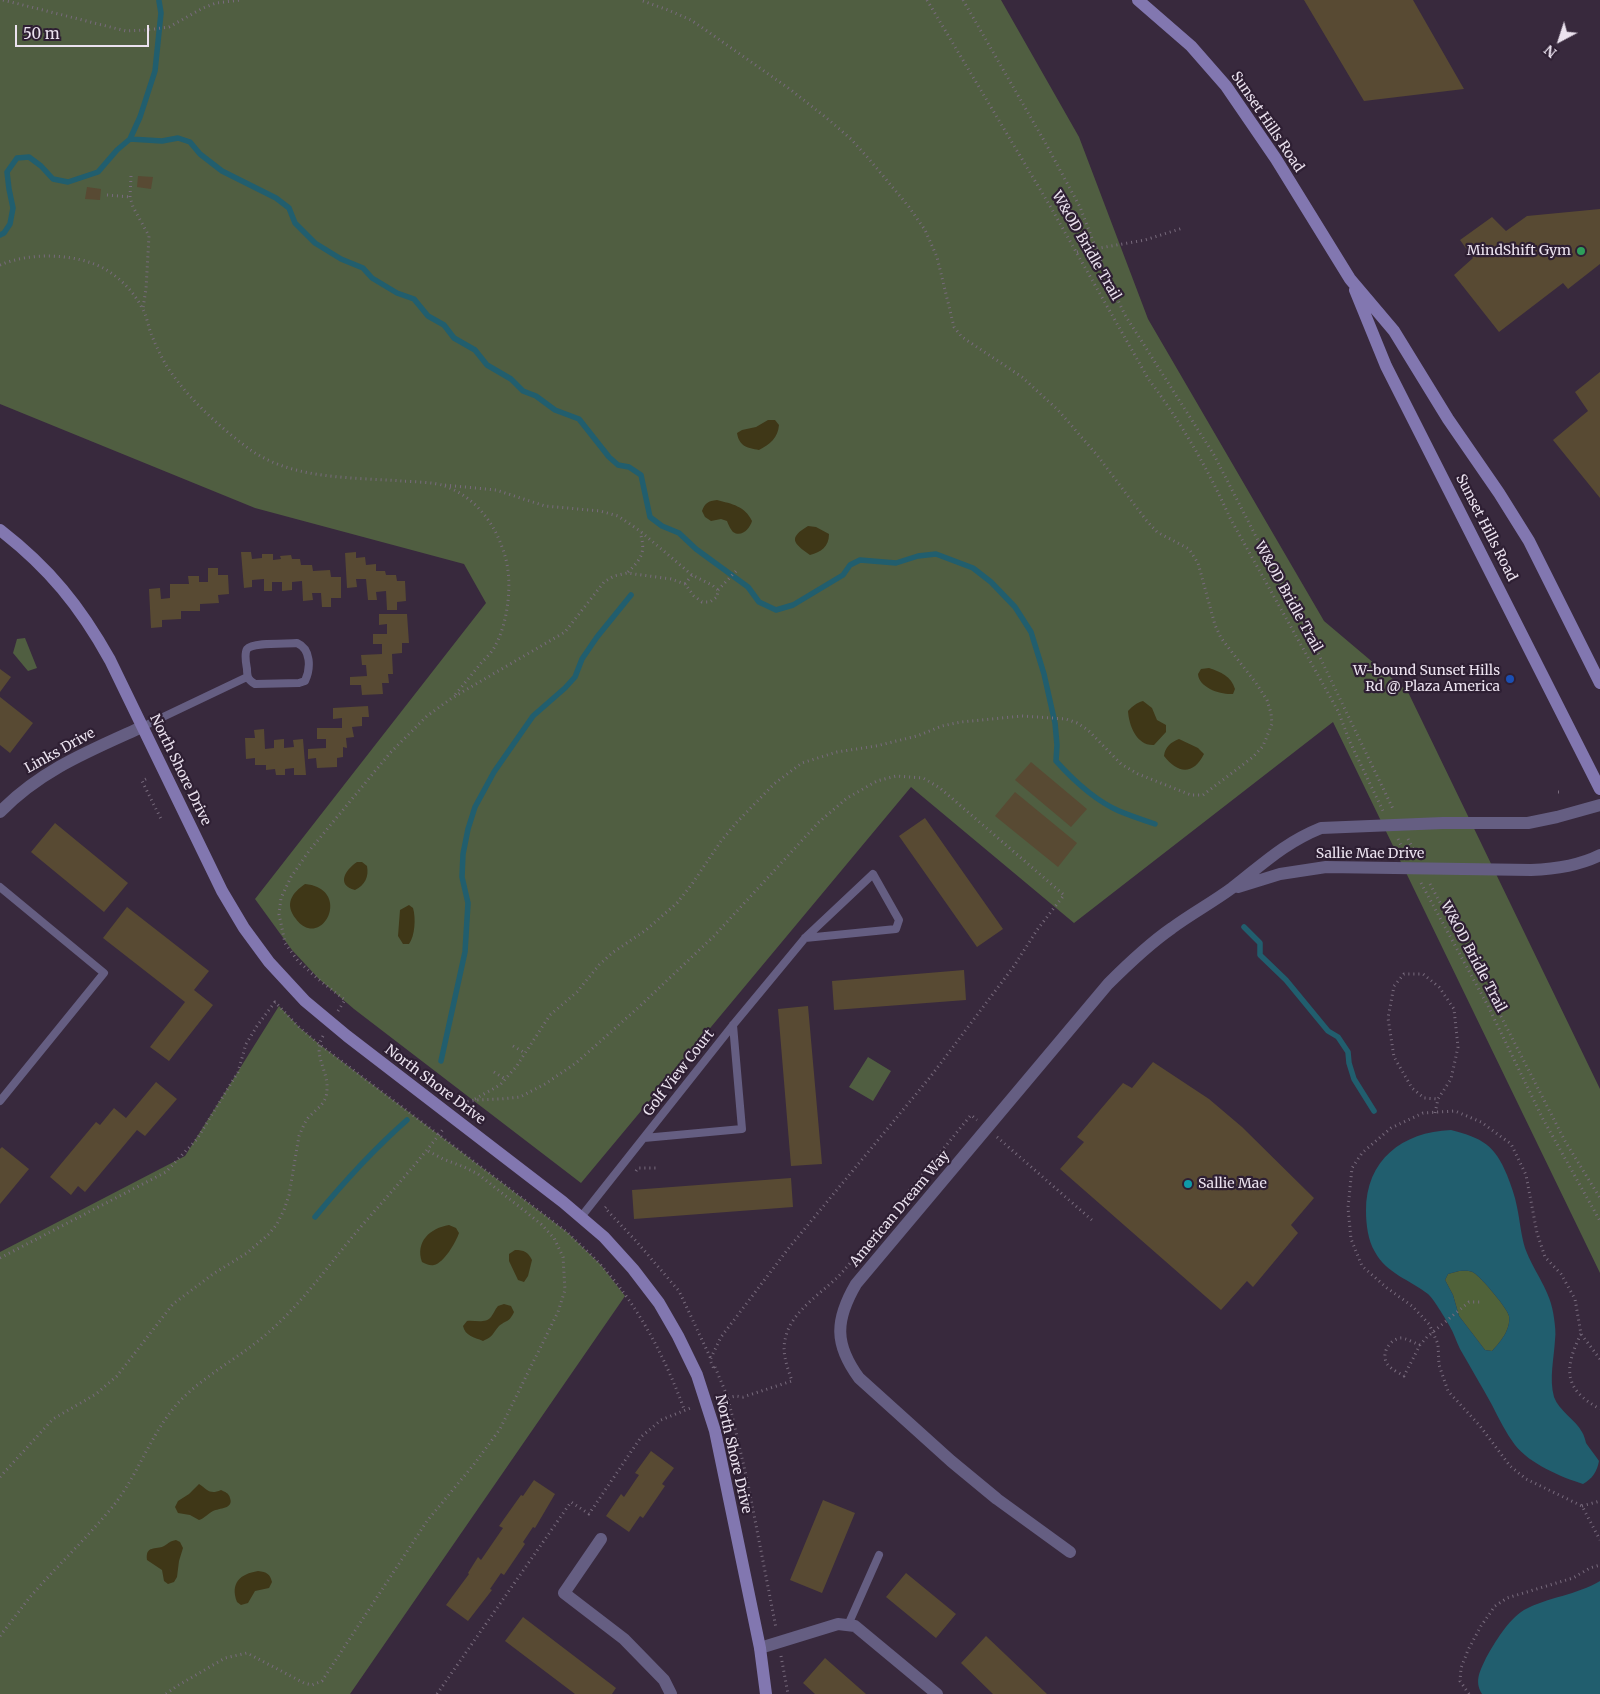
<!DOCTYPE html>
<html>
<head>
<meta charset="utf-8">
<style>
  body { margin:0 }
  #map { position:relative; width:1600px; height:1694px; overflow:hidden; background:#38293d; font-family:Merriweather,serif }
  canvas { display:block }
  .north { position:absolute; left:1535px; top:15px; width:50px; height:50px; -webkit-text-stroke:4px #2e1f33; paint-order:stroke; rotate:220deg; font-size:14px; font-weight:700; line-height:20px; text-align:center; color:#ebe2ef }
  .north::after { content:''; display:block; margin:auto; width:18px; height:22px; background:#ebe2ef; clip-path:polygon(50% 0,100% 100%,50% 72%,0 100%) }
  .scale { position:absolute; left:15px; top:25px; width:134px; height:22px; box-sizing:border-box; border:2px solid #ebe2ef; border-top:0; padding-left:6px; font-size:15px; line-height:18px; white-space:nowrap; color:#ebe2ef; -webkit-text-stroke:4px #2e1f33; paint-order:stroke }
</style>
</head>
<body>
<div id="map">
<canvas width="1600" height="1694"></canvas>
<div class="north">N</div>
<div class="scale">50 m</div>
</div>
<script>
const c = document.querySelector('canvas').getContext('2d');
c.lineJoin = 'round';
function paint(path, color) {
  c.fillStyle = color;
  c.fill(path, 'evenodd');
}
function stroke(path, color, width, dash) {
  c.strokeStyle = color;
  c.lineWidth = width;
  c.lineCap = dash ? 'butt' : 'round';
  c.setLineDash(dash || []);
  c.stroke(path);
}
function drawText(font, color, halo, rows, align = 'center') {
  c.font = font + ' Merriweather,serif';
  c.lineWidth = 4.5;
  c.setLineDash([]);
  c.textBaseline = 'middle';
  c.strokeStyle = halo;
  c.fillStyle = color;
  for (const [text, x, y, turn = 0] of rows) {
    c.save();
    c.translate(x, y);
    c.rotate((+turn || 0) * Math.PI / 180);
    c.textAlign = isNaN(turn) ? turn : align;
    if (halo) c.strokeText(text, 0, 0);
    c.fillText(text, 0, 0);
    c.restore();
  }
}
const green = new Path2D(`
  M0,0H1001L1079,137L1148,319L1324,621L1408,692L1600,1089V1273L1333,722L1074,923L911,787L581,1183L354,1009L319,979L292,950L255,899L486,603L464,564L255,508L0,404Z
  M25,638L37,668L28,671L13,653L17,639Z
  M279,1006L299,1027L319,1044L567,1232L601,1265L625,1296L350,1694H0V1252L185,1156Z
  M868,1057L891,1071L873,1101L849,1087Z`);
const forest = new Path2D(`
  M1459,1271C1464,1271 1470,1270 1474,1273C1481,1277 1508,1309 1509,1316C1511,1330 1500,1342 1492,1351L1485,1350L1459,1316L1453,1295L1445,1280L1448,1274Z`);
const sand = new Path2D(`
  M768,420H775L779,425C778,438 770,444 759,450C747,448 739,446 737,433L742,430L756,427Z
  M717,500C732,504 745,506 752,521C750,528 742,538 733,532C731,530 728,524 727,521L721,519L711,521L705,517L702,511C705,503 708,501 717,500Z
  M808,526L816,527L829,534C829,547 821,552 810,555C793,543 788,538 808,526Z
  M1209,668C1221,672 1231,676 1235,689L1233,694C1221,695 1199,688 1198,674L1201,669Z
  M1143,701L1152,708L1157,720L1166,725V732L1154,745C1137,746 1129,726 1128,711C1133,706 1136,703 1143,701Z
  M1179,739L1198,748L1204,754C1193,776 1177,773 1164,756C1165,747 1171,742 1179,739Z
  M357,862H362L367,866C369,877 365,885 355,890C336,885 345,870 357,862Z
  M305,884C346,888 330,934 308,928C303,927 298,922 296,919C284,904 292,893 305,884Z
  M409,905L413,908C416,918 415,936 409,944H403L398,936L400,910Z
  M449,1225L456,1228L459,1233C456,1242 444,1263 434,1265C430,1266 426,1264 422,1262C415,1242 430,1228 449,1225Z
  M515,1250C524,1250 528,1252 532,1260L528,1276L524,1282L518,1280L509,1261V1254Z
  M504,1304L511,1306L514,1312C509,1323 506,1320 499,1326C492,1334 494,1336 483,1341C474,1337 465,1336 463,1326L467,1321C475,1320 485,1324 491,1317C494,1313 495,1309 498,1306Z
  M199,1484C208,1490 210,1495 221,1490C225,1492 229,1493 230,1498C234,1509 219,1508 213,1511C207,1514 205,1518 199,1520L190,1515L178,1513L175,1507L178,1501L189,1494Z
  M176,1540L180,1542L183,1548L179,1561L177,1577L174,1582L168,1584L164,1581L162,1570L147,1560C145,1545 156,1550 164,1546C169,1543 170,1541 176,1540Z
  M258,1571C267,1572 270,1574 272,1582L269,1588L255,1591L248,1603L241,1605L237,1602C230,1583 240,1574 258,1571Z`);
const water = new Path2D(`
  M1451,1130C1482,1138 1495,1145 1507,1175C1511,1185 1515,1196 1517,1207C1520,1221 1521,1235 1525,1248C1534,1273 1551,1290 1554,1318C1555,1325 1556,1333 1555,1340C1554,1358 1549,1379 1554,1397C1559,1411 1575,1419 1582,1432C1584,1435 1585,1439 1586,1443C1590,1449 1595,1455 1599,1461C1597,1472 1592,1479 1583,1484C1561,1477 1530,1464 1515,1445C1506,1433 1499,1419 1492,1405C1482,1387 1471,1368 1460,1349C1456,1341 1454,1333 1449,1325C1445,1318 1433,1298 1428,1294C1410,1280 1386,1273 1375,1252C1368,1241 1366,1224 1366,1211C1366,1160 1402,1132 1451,1130ZM1459,1271C1464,1271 1470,1270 1474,1273C1481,1277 1508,1309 1509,1316C1511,1330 1500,1342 1492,1351L1485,1350L1459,1316L1453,1295L1445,1280L1448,1274Z
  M1600,1581V1694H1482C1474,1681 1480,1671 1486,1658C1495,1642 1508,1620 1524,1610C1548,1597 1577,1595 1600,1581Z`);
const stream = new Path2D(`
  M130,139L162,141L178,138L190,142L200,154L222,171L276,198L289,208L295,223L315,243L341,259L363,268L372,278L397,293L414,299L428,316L444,325L454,338L475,350L487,365L511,379L523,391L536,396L555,410L579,419L609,457L618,465L629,467L641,475L650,517L662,526L679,533L696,549L748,587L759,602L776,610L793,605L843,575L850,565L860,560L896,563L918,556L936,554L973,568L991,582L1015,607L1031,632L1044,674L1055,723L1057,745L1056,761C1074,781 1094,800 1119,811C1131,816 1143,820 1155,824
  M0,235L4,233L10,224L13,208L9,189L7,172L17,158L29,157L41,166L53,179L68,182L98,172L117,150L130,139L140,117L155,71L161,13L159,1
  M1244,927L1260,943V955L1286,980L1328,1031L1338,1037L1348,1052L1349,1063L1354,1079L1374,1111
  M441,1061L465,952L468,903L462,877L463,854L468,829L475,807L494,772L533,716L565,688L575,677L582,659L597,637L631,595
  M315,1217C343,1183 374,1149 407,1120`);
const building = new Path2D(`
  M1304,0H1413L1464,89L1364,101Z
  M138,176L153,177L151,189L137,187Z
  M87,187L101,189L100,200L85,199Z
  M1600,209V264L1568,289L1563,283L1499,332L1454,275L1473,258L1460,240L1492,217L1506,231L1527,216Z
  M1600,372V498L1553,440L1588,411L1575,392Z
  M241,552H251L252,559L262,558V554H273V560L281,559L280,556L291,555L292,559H300L301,565H312L313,571L330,570L331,577H341V598H331V607H322L321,593H312L313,600L303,601L302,581L292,582V590L282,591V582H272V591H264V579L252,580V587L244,588Z
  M356,552V558L365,557L366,565L376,564V571H385L386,575H396L397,581H405L406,601L397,602V610H387L386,591L376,592L377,600H368L366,579H356L357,587L347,588L345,553Z
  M208,568H218V575H228L229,594L218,595L219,603L200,604V611H181V619L162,620V627L151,628L149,589L160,588L161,599L170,598V584H189L188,576H199V582H208Z
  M379,614H407L409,643H402V653L392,654L393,674H388L389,683H382L383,694L362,695L361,685H350V677L367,676L366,665H362L361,655L382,654V644H373V634H387V624L379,625Z
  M0,669L11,677L0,692Z
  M0,697L33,723L10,753L0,745Z
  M368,706L369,717H362V726L352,727L354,737L346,738L347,748L343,747V757L337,758V767L317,768L316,758L308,759V749L326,748V739H317V728H342V718L333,719V708Z
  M264,729L265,749L274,748V740L284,739V748L294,747L293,740L303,739L306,775H294V768L285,769V775H276L275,769L266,770V765H255V758L246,759L245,738H255L254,730Z
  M1031,762L1087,809L1071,827L1015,780Z
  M1015,792L1077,843L1058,867L995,816Z
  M925,818L1003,929L977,947L899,836Z
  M55,823L128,883L104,912L31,852Z
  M127,907L209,971L194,990L213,1005L169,1061L150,1047L185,1002L103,938Z
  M964,970L966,1000L834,1010L832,981Z
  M808,1006L822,1164L791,1166L778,1009Z
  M1153,1062L1209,1099L1242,1127L1314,1198L1291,1225L1298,1233L1253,1287L1247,1281L1221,1310L1060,1169L1084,1142L1077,1137L1123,1083L1132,1088Z
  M156,1082L177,1099L145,1136L137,1130L85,1192L78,1186L71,1195L50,1177L96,1122L100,1125L114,1108L126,1118Z
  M2,1147L29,1169L0,1204V1149Z
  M791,1178L793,1207L634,1219L632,1190Z
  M651,1451L674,1468L662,1484L665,1486L643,1518L640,1516L629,1532L606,1516L621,1494L624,1497L639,1475L635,1473Z
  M534,1480L555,1494L535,1528L533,1527L523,1542L525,1544L504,1575L501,1573L490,1589L492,1590L468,1621L446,1605L469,1574L468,1573L478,1557L481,1560L503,1528L499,1526L521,1495L523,1496Z
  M823,1500L855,1513L822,1593L790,1580Z
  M906,1573L956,1614L936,1638L886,1597Z
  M523,1617L616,1688L612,1694H575L505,1641Z
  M986,1636L1047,1694H993L961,1663Z
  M825,1658L866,1694H815L803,1683Z`);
const path = new Path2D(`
  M3,0L126,31L147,30L169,27L203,8L216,3L241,0
  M927,0L1050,206L1149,380C1181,422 1208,469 1230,518L1338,711L1350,742L1383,811
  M963,0L1046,144L1080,207L1107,277L1125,315L1214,455L1265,554L1302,620L1394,811
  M131,176L130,197L133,207L149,236L146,289L143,308
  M107,195L130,197
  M1077,252L1145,240L1183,228
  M0,265C30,252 76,253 105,269C120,278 133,291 141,306C147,315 148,327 152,336C156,346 161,356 166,365C186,396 215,423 244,445C287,480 349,477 402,481C414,482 434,482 445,486C477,498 496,525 505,556C513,582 508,623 495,646C492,652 487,657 482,662C473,673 464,684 454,696
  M628,572C642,558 646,552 640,532
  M685,584L692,575
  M718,590L738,569
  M146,779L142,781L161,819
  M1558,792H1561
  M1398,839L1405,854
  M1408,839L1415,853
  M1421,883L1488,1006L1543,1119L1600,1221
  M1430,884L1488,991L1565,1141L1600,1198
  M338,1011L345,1000L318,979L298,961L285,943L279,914L281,898L291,877L309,851L390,753L427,716L452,698L565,632L604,582L614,576L627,573L671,579L685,584L694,596L702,602H710L717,597L718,590L712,585L692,575L640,531L618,516L600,511L545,506L496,490L444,485
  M513,1046L525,1053
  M494,1072L505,1079
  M475,1099L500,1085L516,1067L550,1015L577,992L599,965L612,953L646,930L677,903L692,884L721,841L737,822L774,784L802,763L837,752L876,746L917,736L942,726L961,722L1022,716L1066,719L1077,723L1088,730L1121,764L1138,774L1191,795H1203L1253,757L1263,746L1272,724L1271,713L1267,700L1256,683L1221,638L1215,625L1198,563L1189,549L1157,532L1146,520L1097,455L1058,410L1022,377L962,337L954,327L937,257L925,230L909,207L869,159L851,139L829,120L791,90L707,31L691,20L668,10L640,0
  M460,1107L464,1102L475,1100L500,1099L520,1097L545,1084L576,1063L640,1006L714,936L819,822L847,798L877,781L896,776L923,778L940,788L1064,895L1037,930L1014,966L931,1076L788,1249L721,1337L710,1360L714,1369
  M1435,1113L1438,1099L1451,1079L1458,1047L1454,1009L1439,987L1423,974H1404L1394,986L1388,1018L1394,1057L1412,1088L1424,1098L1438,1099
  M997,1137L1093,1221
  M636,1171L638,1168H656
  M606,1207L605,1208L636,1241L679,1291L711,1359
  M0,1258L166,1172L197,1139L238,1072L246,1044L257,1026L275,1002L299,1027L319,1044L567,1232C578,1243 590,1253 600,1264C638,1305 665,1357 684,1409
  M1581,1334C1564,1368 1563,1389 1600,1409
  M1420,1345C1414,1343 1406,1338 1401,1338C1389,1339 1380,1355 1388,1365C1391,1369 1399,1373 1404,1376L1420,1345L1427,1337L1469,1302H1481
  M1600,1359L1581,1334L1575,1299L1561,1274L1545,1257L1537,1233L1526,1175L1511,1144L1481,1122L1455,1111L1423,1113L1391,1128L1362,1153L1352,1168L1348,1208L1351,1239L1362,1266L1387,1288L1412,1306L1429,1324L1438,1344L1439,1365L1448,1391L1480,1426L1510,1466L1526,1479L1582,1506L1600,1540
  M715,1367L728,1398L748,1484L776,1628
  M718,1400L736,1396L743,1397L792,1381C787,1366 781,1352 786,1336C793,1308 828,1290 845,1269C888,1218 929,1166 971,1115L977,1120
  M0,1477L53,1419L96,1394L117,1376L173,1304L213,1274L247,1253L269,1234L277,1224L284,1210L289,1195L299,1136C302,1130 304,1123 308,1118C316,1109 327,1104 327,1089C328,1069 312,1055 323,1036
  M1582,1506L1600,1501
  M0,1636C10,1623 20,1610 30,1597C57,1566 88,1537 114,1505C139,1473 151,1433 178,1403C204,1375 241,1357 270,1331C304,1301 330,1263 359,1229C388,1195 418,1163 444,1128
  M781,1656L788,1694
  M166,1694L177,1686L225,1658L247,1653L304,1683L312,1685L322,1681L427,1521L475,1463L500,1429L558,1312L565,1290L563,1257L554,1238L541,1224L478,1174L464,1167L443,1159L428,1151
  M437,1694L571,1502L589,1514L641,1437L661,1420L693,1407
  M1469,1694L1460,1681L1461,1668L1468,1650L1481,1626L1495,1606L1507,1598L1573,1578L1590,1568L1600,1565`);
const lane = new Path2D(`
  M297,643C311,649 311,668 305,681L299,683L255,684C248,680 247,677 247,669C246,663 244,654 247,649C253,642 287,644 297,643Z
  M142,727L247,677
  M0,887L104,973L0,1101
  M644,1138L742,1129L733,1025
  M581,1217L733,1025L805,938L873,874L899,920L896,929L805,938
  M848,1625L879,1555`);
const street = new Path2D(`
  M0,812C41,770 89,751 142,727
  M1238,887L1280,874L1326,867L1531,870C1555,869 1578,866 1600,855
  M601,1539L564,1593L624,1639L664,1680L671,1694
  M1070,1552L997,1499L951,1461L859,1378C834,1344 835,1320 856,1284L1108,984C1128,964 1149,944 1172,928C1191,914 1213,902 1232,888C1263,864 1284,843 1321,828L1443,823H1528L1557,817L1600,805
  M760,1648L838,1624L855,1626L937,1694`);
const secondary = new Path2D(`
  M1138,0L1191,46L1226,86L1276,159L1350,279L1394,331L1448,419L1499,493L1529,541L1600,683
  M1355,290L1386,366L1600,789
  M0,530C49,568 80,606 110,660L222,891L244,928L269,962L305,1001L347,1036L563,1202L604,1237L633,1269L659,1303L678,1336L697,1375L715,1431L760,1648L766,1694`);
const markers = [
  [1581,251,5,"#2e9e5b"],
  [1510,679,5,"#1a4fb4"],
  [1188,1184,5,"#0f9aa8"]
];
const streetNames = [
  ["Sunset Hills Road",1267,122,56],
  ["W&OD Bridle Trail",1086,246,60],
  ["Sunset Hills Road",1486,528,63],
  ["W&OD Bridle Trail",1288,597,61],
  ["Links Drive",60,751,-29],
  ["North Shore Drive",180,770,64],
  ["Sallie Mae Drive",1370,854],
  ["W&OD Bridle Trail",1473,957,62],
  ["Golf View Court",679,1073,-52],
  ["North Shore Drive",435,1085,37],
  ["American Dream Way",900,1209,-50],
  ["North Shore Drive",733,1454,77]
];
const poiNames = [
  ["MindShift Gym",1571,251],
  ["W-bound Sunset Hills",1500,671],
  ["Rd @ Plaza America",1500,687],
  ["Sallie Mae",1198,1184,"left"]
];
paint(green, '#505e41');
paint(forest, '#506239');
paint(sand, '#3f3717');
paint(water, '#215e6e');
stroke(stream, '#215e6e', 5.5);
paint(building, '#584a33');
stroke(path, '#786b7d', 3, [1, 4]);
stroke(lane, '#655e82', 8);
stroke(street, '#655e82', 12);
stroke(secondary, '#8277b0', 12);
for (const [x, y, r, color] of markers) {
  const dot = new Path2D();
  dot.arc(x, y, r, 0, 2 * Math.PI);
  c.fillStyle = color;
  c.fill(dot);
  stroke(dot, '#2e1f33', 2);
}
drawText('14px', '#ebe2ef', '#2e1f33', streetNames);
drawText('14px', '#ebe2ef', '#2e1f33', poiNames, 'right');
</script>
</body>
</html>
